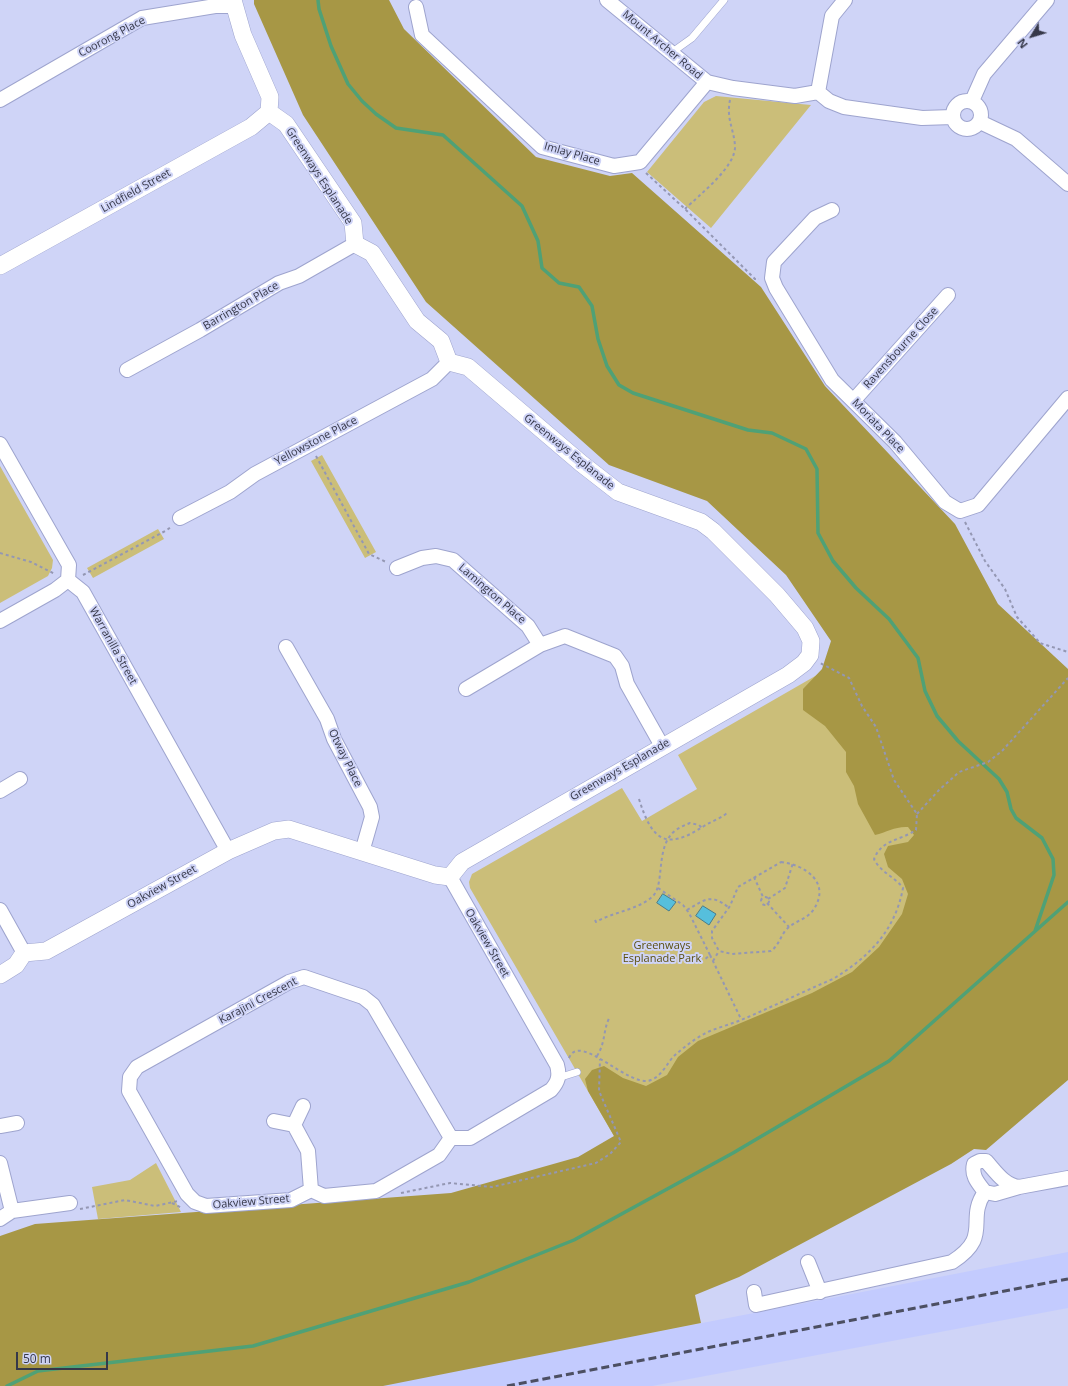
<!DOCTYPE html>
<html>
<head>
<meta charset="utf-8">
<style>
  body { margin:0 }
  #map { position:relative; width:1068px; height:1386px; overflow:hidden; background:#cfd4f7; font-family:"Open Sans",sans-serif }
  canvas { display:block }
  .north { position:absolute; left:1012px; top:16px; width:40px; height:40px; -webkit-text-stroke:3px #cfd4f7; paint-order:stroke; rotate:232deg; font-size:11px; font-weight:700; line-height:16px; text-align:center; color:#363849 }
  .north::after { content:''; display:block; margin:auto; width:14px; height:18px; background:#363849; clip-path:polygon(50% 0,100% 100%,50% 72%,0 100%) }
  .scale { position:absolute; left:16px; top:1352px; width:92px; height:18px; box-sizing:border-box; border:2px solid #363849; border-top:0; padding-left:5px; font-size:12px; line-height:14px; white-space:nowrap; color:#363849; -webkit-text-stroke:3px #cfd4f7; paint-order:stroke }
</style>
</head>
<body>
<div id="map">
<canvas width="1068" height="1386"></canvas>
<div class="north">N</div>
<div class="scale">50 m</div>
</div>
<script>
const c = document.querySelector('canvas').getContext('2d');
c.lineJoin = 'round';
function paint(path, color) {
  c.fillStyle = color;
  c.fill(path, 'evenodd');
}
function stroke(path, color, width, dash) {
  c.strokeStyle = color;
  c.lineWidth = width;
  c.lineCap = dash ? 'butt' : 'round';
  c.setLineDash(dash || []);
  c.stroke(path);
}
function drawText(font, color, halo, rows, align = 'center') {
  c.font = font + ' "Open Sans",sans-serif';
  c.lineWidth = 4;
  c.setLineDash([]);
  c.textBaseline = 'middle';
  c.strokeStyle = halo;
  c.fillStyle = color;
  for (const [text, x, y, turn = 0] of rows) {
    c.save();
    c.translate(x, y);
    c.rotate((+turn || 0) * Math.PI / 180);
    c.textAlign = isNaN(turn) ? turn : align;
    if (halo) c.strokeText(text, 0, 0);
    c.fillText(text, 0, 0);
    c.restore();
  }
}
const built = new Path2D(`
  M1068,1252V1308L652,1386H224L529,1326L625,1338Z`);
const green = new Path2D(`
  M716,96L811,105L711,228L647,172L704,102Z
  M322,455L376,552L365,558L311,461Z
  M0,466L53,560L52,568L48,576L0,603Z
  M158,529L164,539L93,578L87,568Z
  M850,656L962,890L921,954L614,1136L470,888L469,882L472,874L622,788L642,821L697,789L678,755Z
  M156,1163L181,1212L98,1219L92,1187L130,1180Z`);
const forest = new Path2D(`
  M254,0H389L404,29L536,157L610,176L632,173L761,287L825,386L955,524L998,604L1068,669V1080L986,1150L974,1149L951,1164L739,1277L695,1295L701,1323L383,1386H0V1236L35,1224L451,1193L578,1157L614,1136L588,1091L585,1079L592,1070L604,1066L623,1078L646,1086L667,1075L678,1057L698,1041L812,993L852,972L879,947L902,914L908,894L902,879L888,867L884,854L888,846L908,842L914,835L908,827C896,826 887,832 875,835L858,804L854,786L846,772V752L825,726L803,710V689L822,669L831,641L786,575L707,501L609,465L426,302L303,115L254,4Z`);
const stream = new Path2D(`
  M318,0L319,9L331,46L348,84L362,101L376,114L396,128L443,135L522,206L538,241L542,268L559,283L579,287L592,306L598,339L607,366L619,385L633,393L748,430L772,433L806,449L817,469L818,533L833,561L856,588L889,619L918,658L925,691L937,716L958,741L999,779L1007,792L1011,809L1016,818L1042,838L1053,859L1054,875L1035,931
  M7,1386L38,1371L253,1346L469,1282L574,1240L733,1153L889,1061L1068,902`);
const building = new Path2D(`
  M663,894L676,902L669,911L657,903Z
  M703,906L716,914L709,925L696,916Z`);
const path = new Path2D(`
  M646,173L685,209L755,279H759
  M685,209C699,195 736,167 735,146C734,129 726,119 730,100
  M316,456L369,554L386,562
  M965,522L985,561L1005,589L1017,617L1040,643L1068,652
  M0,553L31,562L55,574
  M83,575L167,530L172,526
  M639,799C652,841 666,851 704,826C712,821 722,818 728,812
  M917,814L939,790L959,772L988,762L1002,751L1068,678
  M781,862C805,865 831,882 814,909C807,920 793,921 785,931C780,938 778,946 771,951L732,954L719,951L712,938V931L730,906L738,887Z
  M754,877L763,897
  M658,888L683,905L689,913L710,955L704,960
  M761 901a4 4 0 1 1 8 0a4 4 0 1 1-8 0Z
  M768,899L785,888L793,863
  M767,903L789,927
  M687,910C705,900 710,893 728,907
  M595,920L596,922C613,912 637,910 652,897C666,885 654,846 676,830C680,827 685,825 690,823L699,825L702,828
  M710,955L741,1019
  M713,961L719,951
  M597,1056C606,1042 603,1028 610,1017
  M569,1058C580,1031 629,1089 651,1080C662,1076 667,1063 674,1056C683,1048 693,1040 704,1034C715,1028 729,1025 741,1020C772,1007 802,992 833,979C869,957 895,931 903,888C895,877 880,872 874,859C882,839 900,841 916,830L917,814L894,780L876,727L862,706L849,678L820,663
  M401,1193L450,1183L492,1187L596,1163L610,1154L621,1142L599,1091L600,1059
  M172,1203L182,1208
  M80,1209L125,1200L155,1206L178,1201`);
const service = new Path2D(`
  M671,53L692,38L724,0
  M558,1078L577,1072`);
const minor = new Path2D(`
  M607,0L707,82L733,88L795,96L818,92L829,101L844,107L922,118L953,117
  M416,7L422,35L542,147L614,166L640,162L707,82
  M818,92L832,16L845,0
  M0,100L142,18L215,6H234
  M953 115a14 14 0 1 1 28 0a14 14 0 1 1-28 0Z
  M972,101L984,74L1047,0
  M980,122L1016,139L1068,184
  M832,210L815,218L774,262L772,278L776,288L832,380L895,442L945,502L960,511L978,505L1068,398
  M127,370L200,330L279,283L299,276L355,244
  M854,400L948,295
  M0,444L69,565L68,580L83,592L228,851
  M180,518L230,492L255,474L432,379L449,362
  M397,568L422,558L436,556L453,560L528,626L540,645
  M0,621L55,590L68,580
  M286,647L327,719L334,739L370,807L372,817L362,852
  M466,689L540,645L565,636L615,656L622,666L627,684L662,746
  M0,791L20,779
  M450,877L557,1065C560,1076 558,1082 551,1090L470,1138H451L439,1155L376,1191L324,1196L311,1190L291,1200L206,1206L195,1202L187,1194L129,1091L130,1077L137,1067L289,982L304,977L363,997L373,1005L451,1138
  M0,910L24,953
  M274,1121L294,1125L303,1106
  M294,1125L308,1151L311,1190
  M0,1126L17,1123
  M0,1163L12,1211
  M1019,1187C1004,1185 996,1172 986,1161H980L974,1164C971,1176 978,1183 985,1192L995,1194L1019,1187L1068,1178
  M0,1219L12,1211L70,1203
  M808,1262L820,1292
  M754,1292L756,1305L952,1262C993,1236 965,1220 985,1192`);
const tertiary = new Path2D(`
  M0,266L251,127L269,112
  M0,975L16,965L24,953L46,951L228,851L274,831L289,829L435,875L450,877L462,862L788,675L804,663L810,655L811,641L805,628L777,595L713,531L701,522L618,492L582,464L468,367L449,362L441,341L417,321L372,253L355,244L353,223L286,124L269,112L270,97L243,35L233,0`);
const rail = new Path2D(`
  M507,1386L1068,1279`);
const streetNames = [
  ["Coorong Place",112,37,-28],
  ["Mount Archer Road",662,45,40],
  ["Imlay Place",572,154,16],
  ["Greenways Esplanade",319,176,57],
  ["Lindfield Street",136,191,-29],
  ["Barrington Place",241,306,-30],
  ["Ravensbourne Close",901,348,-48],
  ["Moriata Place",878,426,46],
  ["Yellowstone Place",316,441,-28],
  ["Greenways Esplanade",569,452,39],
  ["Lamington Place",492,594,41],
  ["Warranilla Street",113,646,61],
  ["Otway Place",345,758,64],
  ["Greenways Esplanade",620,770,-30],
  ["Oakview Street",162,887,-29],
  ["Oakview Street",487,943,60],
  ["Karajini Crescent",258,1001,-28],
  ["Oakview Street",251,1202,-5]
];
const parkNames = [
  ["Greenways",662,946],
  ["Esplanade Park",662,959]
];
paint(built, '#c3cbfe');
paint(green, '#cbbe79');
paint(forest, '#a79745');
stroke(stream, '#4fa176', 3.5);
paint(building, '#56bfdc');
stroke(building, '#487d8d', 1);
stroke(service, '#9ea4ce', 8);
stroke(minor, '#9ea4ce', 16);
stroke(tertiary, '#9ea4ce', 18);
stroke(path, '#9497b3', 2, [3, 3]);
stroke(service, '#fff', 7);
stroke(minor, '#fff', 14);
stroke(tertiary, '#fff', 17);
stroke(rail, '#4c4f62', 3, [8, 4]);
drawText('11px', '#363849', '#cfd4f7', streetNames);
drawText('11px', '#5b5011', '#cfd4f7', parkNames);
</script>
</body>
</html>
